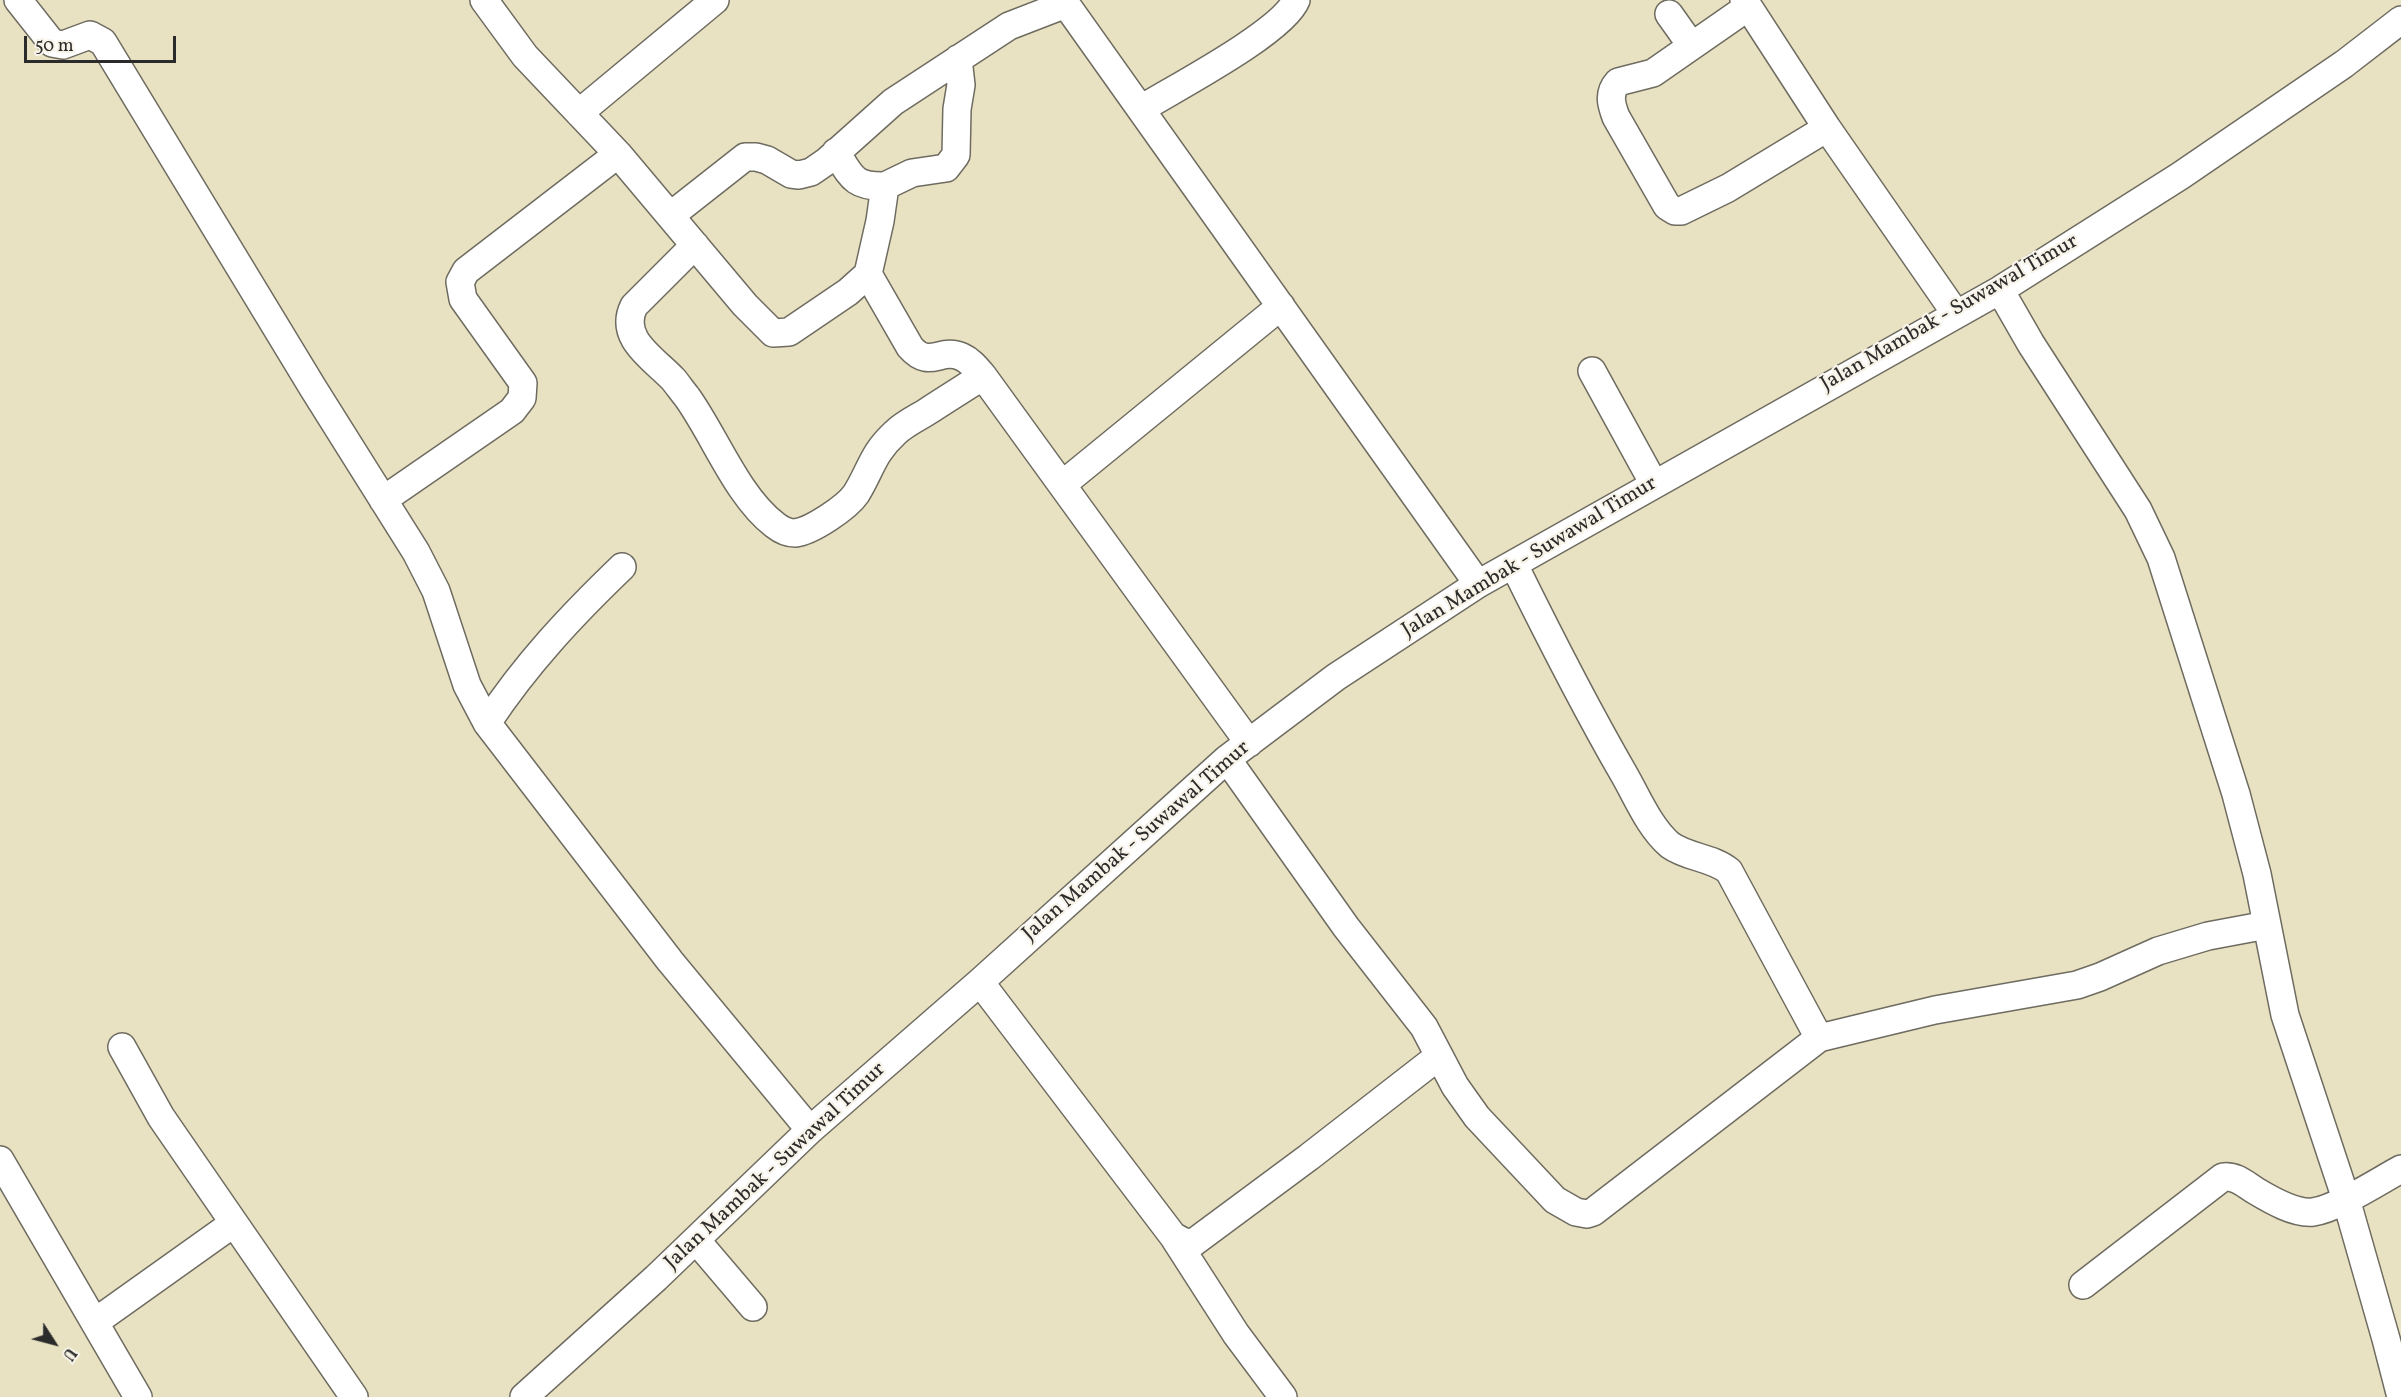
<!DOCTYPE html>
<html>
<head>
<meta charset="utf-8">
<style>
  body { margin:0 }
  #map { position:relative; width:2401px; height:1397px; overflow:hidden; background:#e9e2c2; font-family:Vollkorn,serif }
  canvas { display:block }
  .north { position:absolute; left:24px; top:1313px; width:60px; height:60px; -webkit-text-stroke:4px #f7f3e8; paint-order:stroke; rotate:126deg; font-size:16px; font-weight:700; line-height:24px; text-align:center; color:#2b2b2b }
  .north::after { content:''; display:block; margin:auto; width:21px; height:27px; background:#2b2b2b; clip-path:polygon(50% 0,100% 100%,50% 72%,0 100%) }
  .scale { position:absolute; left:24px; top:36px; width:152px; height:27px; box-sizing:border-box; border:3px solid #2b2b2b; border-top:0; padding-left:8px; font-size:18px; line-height:21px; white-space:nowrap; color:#2b2b2b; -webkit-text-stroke:4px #f7f3e8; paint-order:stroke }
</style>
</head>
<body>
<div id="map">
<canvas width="2401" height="1397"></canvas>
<div class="north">U</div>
<div class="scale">50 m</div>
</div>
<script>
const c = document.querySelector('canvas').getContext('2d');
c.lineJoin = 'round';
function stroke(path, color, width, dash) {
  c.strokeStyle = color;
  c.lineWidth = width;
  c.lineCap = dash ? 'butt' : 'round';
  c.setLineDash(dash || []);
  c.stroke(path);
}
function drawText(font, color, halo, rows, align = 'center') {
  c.font = font + ' Vollkorn,serif';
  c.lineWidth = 4.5;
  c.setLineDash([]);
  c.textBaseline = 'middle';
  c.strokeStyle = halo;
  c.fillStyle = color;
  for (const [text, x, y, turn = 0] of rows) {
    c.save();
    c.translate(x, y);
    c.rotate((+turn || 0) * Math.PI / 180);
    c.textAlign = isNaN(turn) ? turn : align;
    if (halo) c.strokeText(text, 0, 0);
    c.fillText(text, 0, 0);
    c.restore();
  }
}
const minor = new Path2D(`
  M18,0L52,43L63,45L90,35L103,42L313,388L416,552L436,591L467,685L487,723L670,961L810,1130
  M484,0L525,56L618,154L745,305L773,333L789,332L848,292L868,274L880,221L885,186C853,187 851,176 836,152
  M1063,0L1478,584
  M1744,0L1827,128L1956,314
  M1748,7L1653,73L1618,82C1608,93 1611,104 1616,117L1667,206L1675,211H1681L1728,188L1827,128
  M1669,14L1691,45
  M1141,109C1175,88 1283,32 1296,0
  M579,113L715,0
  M885,186L912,173L946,168L956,155L957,109L961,85L958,59
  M670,216L745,157H756L767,160L791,174L799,175L811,172L827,161L893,102L1009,26L1066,4
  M695,245L634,306C618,338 653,358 673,379C678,385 682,391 687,397C715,436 737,496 775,525C780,529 788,533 795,533C812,531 847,507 856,494C871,470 872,454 895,433C903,425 915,419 925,413C945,400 964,388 983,376
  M868,274L910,347C930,370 940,347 962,357C971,361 977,369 983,376L1249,743
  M2000,290L2031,344L2138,510L2161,558L2236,794L2257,874L2285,1015L2346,1199L2386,1339L2401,1397
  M1592,371L1654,484
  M1063,484L1281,306
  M383,500L512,411L522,398L523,383L463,299L460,282L466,271L618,154
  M1514,565C1549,636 1585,707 1625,776C1638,799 1650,828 1670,845C1688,858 1712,857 1729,871L1819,1038L1935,1010L2077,985L2100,977L2158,951L2208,936L2267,925
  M487,723C526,664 571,616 622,567
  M1227,759L1346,927L1424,1027L1455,1086L1477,1117L1555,1200L1576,1212L1587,1214L1593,1212L1819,1038
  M980,982L1173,1236L1184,1242L1193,1243L1309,1157L1439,1056
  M122,1047L161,1117L354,1397
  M0,1160L138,1397
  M1173,1236L1236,1334L1283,1397
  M696,1240L753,1307
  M2083,1285L2223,1177C2236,1175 2246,1185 2256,1191C2271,1200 2295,1214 2313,1212C2336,1209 2379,1181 2401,1169
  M95,1322L234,1223
  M524,1397L656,1278L810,1130L980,982L1227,759L1336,677L1478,584L2000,290L2180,176L2344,64L2401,20`);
const streetNames = [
  ["Jalan Mambak - Suwawal Timur",1950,314,-30],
  ["Jalan Mambak - Suwawal Timur",1530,558,-31],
  ["Jalan Mambak - Suwawal Timur",1137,842,-41],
  ["Jalan Mambak - Suwawal Timur",776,1167,-43]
];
stroke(minor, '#6e6b60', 30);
stroke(minor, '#fff', 27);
drawText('21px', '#2b2b2b', '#f7f3e8', streetNames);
</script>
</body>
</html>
